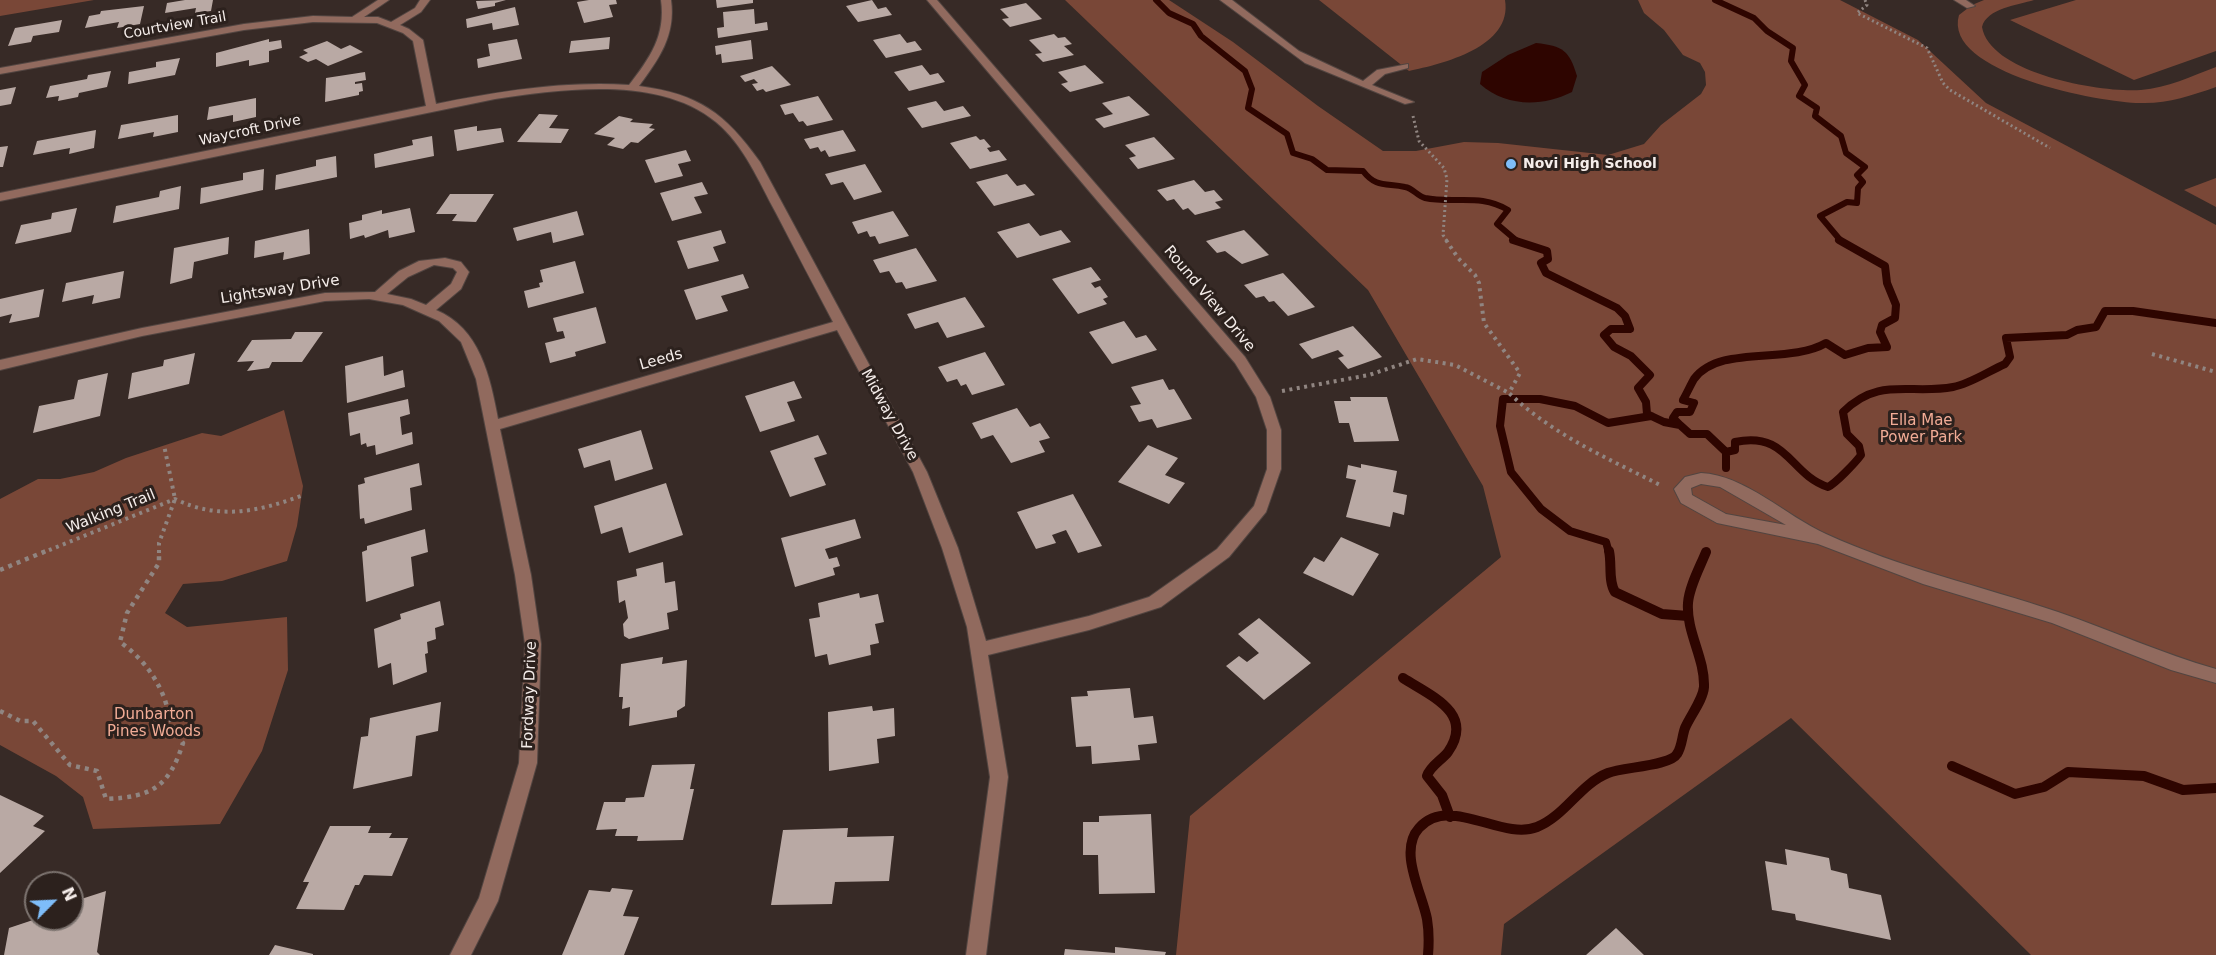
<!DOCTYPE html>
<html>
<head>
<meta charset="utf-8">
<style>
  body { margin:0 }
  #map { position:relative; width:2216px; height:955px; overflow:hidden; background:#372a26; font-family:"DejaVu Sans",sans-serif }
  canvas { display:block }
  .north { position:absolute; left:24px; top:871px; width:60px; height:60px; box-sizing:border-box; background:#2c211d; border:2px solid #7c736f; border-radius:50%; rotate:66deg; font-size:16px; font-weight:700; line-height:24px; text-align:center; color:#f5edea }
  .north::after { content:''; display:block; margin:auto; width:21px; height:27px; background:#7ebdf9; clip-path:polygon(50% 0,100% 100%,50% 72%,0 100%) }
</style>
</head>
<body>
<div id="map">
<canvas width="2216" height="955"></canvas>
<div class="north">N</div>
</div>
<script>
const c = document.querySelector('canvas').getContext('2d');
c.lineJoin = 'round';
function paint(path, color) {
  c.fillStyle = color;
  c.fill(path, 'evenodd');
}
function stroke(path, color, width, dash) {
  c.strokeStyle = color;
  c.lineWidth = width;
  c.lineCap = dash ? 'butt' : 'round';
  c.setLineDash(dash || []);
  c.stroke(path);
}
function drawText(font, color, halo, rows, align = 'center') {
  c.font = font + ' "DejaVu Sans",sans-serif';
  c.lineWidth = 6;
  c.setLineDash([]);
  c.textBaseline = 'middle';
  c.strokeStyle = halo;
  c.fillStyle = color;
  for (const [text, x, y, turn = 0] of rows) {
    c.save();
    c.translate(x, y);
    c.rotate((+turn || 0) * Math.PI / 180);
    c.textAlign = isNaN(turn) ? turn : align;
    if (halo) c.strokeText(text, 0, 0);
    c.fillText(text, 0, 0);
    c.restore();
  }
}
const green = new Path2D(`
  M0,0H94L0,16Z
  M1065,0H1169L1233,42L1318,106L1383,151H1416L1464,142L1498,143L1608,155L1644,144L1661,125L1701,94L1706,85L1705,72L1700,63L1683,55L1664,30L1644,13L1638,0H1840L1918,40L1986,103L2216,225V955H2031L1791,718L1504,924L1501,955H1176L1190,816L1501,557L1483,486L1368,290Z
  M1319,0H1505C1513,47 1442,64 1409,71Z
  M1984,0H2034C2018,5 1987,8 1982,27C1990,74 2102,93 2141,90C2167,88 2192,76 2216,67V87C2190,96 2167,104 2140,103C2102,103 1942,73 1959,15L1972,5Z
  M2076,0H2216V51L2134,80L2010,20Z
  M2216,178V207L2184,190Z
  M284,410L303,486L297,526L287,561L222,581L183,584L165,613L187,627L287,617L288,670L262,751L220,824L93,829L83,797L56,776L0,745V499L38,479H60L94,472L126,458L202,433L221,436Z`);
const water = new Path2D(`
  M1536,43C1563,46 1569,50 1577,76L1572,92C1542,107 1506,107 1480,84L1482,72L1508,55Z`);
const streamFar2 = new Path2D(`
  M1156,0L1169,13L1193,24L1201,36L1245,71L1252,89L1248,108L1287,134L1293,153L1312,159L1327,170L1363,171C1376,188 1386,183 1405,187C1413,188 1417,196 1425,198C1454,204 1481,193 1508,210L1497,224L1517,241
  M1715,0L1754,18L1767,31L1793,48L1791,61L1805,85L1799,96L1817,108L1815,116L1841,136L1846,153L1865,167L1857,175L1863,182L1858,188L1857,203L1847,202L1820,216L1841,241`);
const streamFar1 = new Path2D(`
  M1513,240L1547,251L1548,259L1541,263L1546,273L1617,308L1625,316L1630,329H1611L1604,335L1614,347L1631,356L1650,375L1638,388L1646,402L1647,414L1664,422L1680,425L1673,418L1677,412H1690L1694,403L1683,400C1687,393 1690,386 1694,379C1720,344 1788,365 1826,343L1845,355L1868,348L1887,347L1880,332L1882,325L1895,318L1896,305L1887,283L1885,266L1839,240
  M1680,425L1690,434H1707L1726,452
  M1726,468V452L1735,450V442C1788,431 1789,474 1828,487C1836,483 1856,462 1861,455L1859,446L1847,434L1843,412C1879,376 1910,395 1953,387C1970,384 1989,371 2005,364L2010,357L2006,338L2067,335L2077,330L2096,327L2105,311H2133L2216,323
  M1609,553L1606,542L1570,531L1541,509L1511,472L1500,426L1503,399H1540L1575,406L1608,423L1651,416`);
const stream = new Path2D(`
  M1609,551C1612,564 1608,581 1615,592L1662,614L1688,616
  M1403,678C1431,696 1475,713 1448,752C1442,760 1430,766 1427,776L1442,795L1450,817
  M1952,766L2015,794L2044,787L2068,772L2144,776L2183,790L2216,788
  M1428,955C1429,943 1429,931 1427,919C1422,893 1398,851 1419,828C1450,794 1501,841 1537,827C1565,816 1580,784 1608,773C1623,767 1670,766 1677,754C1682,747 1682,736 1685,728C1690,716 1703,700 1704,687C1705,658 1686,632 1688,603C1689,587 1700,567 1706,552`);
const building = new Path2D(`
  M185,0H213L211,11L195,13L196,8L165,13L167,3Z
  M506,0L495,3V6L478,9L476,1Z
  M589,0H616L617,4L609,5L613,17L584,23L577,2Z
  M716,0H753V3L717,8Z
  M872,0L878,9L886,7L892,15L858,22L846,6Z
  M1026,3L1042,19L1010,27L1002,19L1009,18L1000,9Z
  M144,6L140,24L117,28L119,22L85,28L89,16L100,14L101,11Z
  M515,7L519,25L493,30L492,23L467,28L466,19Z
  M754,9L755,24L767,22L768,30L718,38L717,28L724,27L723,12Z
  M62,20L59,32L33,36L31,42L8,46L15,28Z
  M900,34L907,43L915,41L922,50L886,58L873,40Z
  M1054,34L1058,38L1065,37L1072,44L1064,46L1074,55L1043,62L1035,54L1042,53L1029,40Z
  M610,37L609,49L569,53L571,41Z
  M269,39V42L281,40L282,48L269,51V62L249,66V60L216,67V53Z
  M517,39L522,59L478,68L477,59L490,56L488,44Z
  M751,40L753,59L722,63L721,54L716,55L715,46Z
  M327,41L341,49L350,45L363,52L328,66L316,59L308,62L299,57L308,53L303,50Z
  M180,58L175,75L128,84L129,72L156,67V62Z
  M922,65L930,75L938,73L945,82L909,91L894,72Z
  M1085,65L1104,83L1070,92L1061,84L1068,82L1058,72Z
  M772,66L791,85L766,92L763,89L757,91L752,84L758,83L754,79L745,82L740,76Z
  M111,71L107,87L79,93L78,97L58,101L59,96L46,98L50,86L87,79L88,75Z
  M365,72L366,80L355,82V84L362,83L363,91L359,92V95L325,102L326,78Z
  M16,87L11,104L0,106V90Z
  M818,96L833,120L807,126L803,121L799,122L793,113L785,115L780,105Z
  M1129,96L1150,115L1104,128L1095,119L1113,114L1102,103Z
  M256,98V117L233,122V115L207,120L209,107Z
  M936,101L944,111L963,106L971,116L922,128L907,108Z
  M539,114L558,115L549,128L569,129L561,143L517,142Z
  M178,115V132L153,137L154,132L118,139L121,125Z
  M619,116L633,119L630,122L653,124L649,128L655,129L638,143L631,142L623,149L607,145L615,138L594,134Z
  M477,126V131L501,128L504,142L457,151L454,130Z
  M96,130L94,148L69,154L70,148L33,155L37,141Z
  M843,130L856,151L829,157L825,150L821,152L818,147L810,149L804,139Z
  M432,136L434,156L375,168L374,154L413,145L412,140Z
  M976,136L980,140L984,139L991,147L987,148L990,152L999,150L1007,160L970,169L950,143Z
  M1154,137L1175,159L1138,169L1129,158L1136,156L1125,145Z
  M8,146L3,167H0V147Z
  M686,150L691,161L678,164L683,176L655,183L645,160Z
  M336,156L337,177L275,190L276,175L316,166V160Z
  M865,164L882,192L854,200L843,182L831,185L825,174Z
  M264,169L263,190L200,204L201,188L243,180V173Z
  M1007,174L1017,186L1025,184L1035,195L994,206L976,182Z
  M1194,180L1205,192L1214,190L1223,200L1215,202L1221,208L1195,215L1188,208L1183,210L1174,199L1167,201L1157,190Z
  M702,182L708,194L694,197L702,213L672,221L660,193Z
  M181,186L179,209L113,223L116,206L159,197L160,191Z
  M450,194H494L476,222L452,221L457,214H436Z
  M77,208L71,232L15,244L21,225L51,219L52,213Z
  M410,208L415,232L389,238L388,230L365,238L364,235L350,239L349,223L362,220V215L382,210V214Z
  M577,211L584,235L553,243L551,232L517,241L513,228Z
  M893,211L909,236L879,244L875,236L870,237L867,231L858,234L852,222Z
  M1029,223L1040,236L1061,230L1071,242L1017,258L997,232Z
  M309,229L310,254L283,260L284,252L254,258L255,241Z
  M721,230L726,243L713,247L719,261L688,269L677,241Z
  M1244,230L1269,255L1242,264L1225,251L1217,253L1206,241Z
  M229,237L228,254L194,262L192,278L170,284L174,248Z
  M916,248L937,281L906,289L902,282L896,283L889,271L880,273L873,260Z
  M575,261L584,293L528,308L524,291L540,287L539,283L543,282L540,270Z
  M1091,267L1101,280L1091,283L1095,288L1100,286L1108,297L1103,299L1107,304L1078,314L1052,279Z
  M124,271L120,298L92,304L94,295L62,302L66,283Z
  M1283,273L1315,307L1288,316L1274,301L1269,302L1264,296L1256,298L1244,285Z
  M743,274L749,288L721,296L728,311L696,320L684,290Z
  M44,289L39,317L9,323L12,314L0,317V299Z
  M965,297L985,327L947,338L938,322L915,329L907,314Z
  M596,307L606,343L575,352L576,356L550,363L545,343L565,338L563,331L557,332L553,318Z
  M1124,321L1136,338L1146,335L1157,350L1112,364L1089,332Z
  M1353,326L1382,357L1348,369L1338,358L1344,356L1338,350L1312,359L1299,344Z
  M295,332H323L302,362H272L269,368L247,371L254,361L237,362L252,340L291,339Z
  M985,352L1005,385L972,395L966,384L961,386L957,379L947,382L938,367Z
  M195,353L189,384L128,399L132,373L163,366L164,360Z
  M383,356L384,376L403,370L405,387L347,403L345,366Z
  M108,373L100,416L33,433L39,406L74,399L78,380Z
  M1163,379L1169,390L1174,389L1192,419L1157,428L1152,419L1139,422L1130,406L1141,404L1131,387Z
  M794,381L802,398L787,402L795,421L760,432L745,396Z
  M1350,397H1387L1399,441L1354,442L1349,423H1339L1334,401H1351Z
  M408,399L410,414L400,417L402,435L412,432L413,444L376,455L375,445L367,447L366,443L361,445L360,433L350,436L348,413Z
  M1017,408L1030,427L1040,423L1050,438L1039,441L1045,452L1011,463L993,435L981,439L972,423Z
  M641,430L653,469L615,481L610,460L584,468L578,449Z
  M818,435L827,454L814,458L826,485L790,497L770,451Z
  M1148,445L1178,458L1165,475L1185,483L1169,504L1118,482Z
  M419,463L422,485L410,488L412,510L365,524L364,518L360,519L358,485L365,483L364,478Z
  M1361,464L1397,471L1393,492L1407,495L1404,515L1393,512L1390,527L1346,517L1356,480L1346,478L1348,465L1361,468Z
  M666,483L683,535L629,553L622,527L601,534L594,506Z
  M1073,494L1102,546L1078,553L1066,530L1052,535L1056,543L1036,549L1017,512Z
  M855,519L861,538L825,549L829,559L837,557L840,566L833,568L835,575L795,587L781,538Z
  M425,529L428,552L411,557L414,586L366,602L362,552L367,550V546Z
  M1341,537L1379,554L1353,596L1303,573L1314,557L1324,562Z
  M663,562L665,583L675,581L678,610L667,613L669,629L629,639L624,636L623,624L628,618L625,600L619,603L617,581L637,576L636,569Z
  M859,593L860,598L878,594L884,622L875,624L879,643L870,645L871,655L829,665L827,654L815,657L809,619L820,617L818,603Z
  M440,601L444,625L435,628L436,639L427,642L428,653L425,654L427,672L393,685L391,663L378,668L374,629L401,619L400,614Z
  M1259,618L1311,663L1264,700L1226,666L1239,656L1247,662L1259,653L1238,634Z
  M663,657L662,664L687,660L685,706L677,711V717L629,726L630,707L622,709L623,697H619L621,664Z
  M1130,688L1134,718L1153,716L1157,743L1138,745L1140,760L1092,764L1091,746L1076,747L1071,697L1088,696L1087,691Z
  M441,702L438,731L416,736L412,776L353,789L361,737L368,736L370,718Z
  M872,706L873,711L894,708L895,736L877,739L879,763L829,771L828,712Z
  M695,764L690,789H694L683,840L637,841L638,836H615L617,829L596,830L604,802H625L626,798L644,797L652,765Z
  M0,795L44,816L33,826L45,831L0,873Z
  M1151,814L1155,893L1099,894L1098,855H1083V822H1099V816Z
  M330,826H371L368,833H392L389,838H408L392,876L364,875L359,885H355L344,910L296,909L309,882H303Z
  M848,828L847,837L894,836L889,881L835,882L832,904L771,905L783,830Z
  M1785,849L1829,858L1831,870L1847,874L1849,888L1881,895L1891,940L1796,920L1795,914L1772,910L1765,861L1787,865Z
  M612,888L633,890L623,916L639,917L624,955H562L589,890L610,892Z
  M106,891L97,952L100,955H4L9,928L36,919H72V902Z
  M1616,928L1644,955H1586Z
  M275,945L313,954V955H269Z
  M1115,947L1166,952L1165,955H1064L1065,949L1115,953Z`);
const pathFar2 = new Path2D(`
  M1865,0L1867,5L1857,13L1927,48L1943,83L1950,90L2050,148
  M1413,116L1419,141L1444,168L1447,179L1443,235L1447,241`);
const pathFar1 = new Path2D(`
  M1446,240L1458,258L1475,275L1479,283L1484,323L1520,373L1509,393C1553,435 1609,459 1662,486
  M2152,354L2216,372
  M1282,391L1369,375L1417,359L1455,365L1509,393
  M42,553L175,499C218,520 257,512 301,496
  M159,553V543L175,499L164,445`);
const path = new Path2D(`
  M0,570L46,551
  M0,711L20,721H33L70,765L97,771L106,799C152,797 169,787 183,743C172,730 170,716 165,700C156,676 141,657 120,642L127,613L159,563V551`);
const minor = new Path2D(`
  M378,0H389L364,17H378L391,22L415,8L420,0H430L421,12L400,25L409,29L423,40L436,104C500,91 564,81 629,85C650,58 666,35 661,0H671C676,35 659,59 639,86C699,94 725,113 760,162L927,472L958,548L986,641L1089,616L1149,597L1217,549L1254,506L1267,469V430L1256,397L1235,363L927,0H937L1245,357L1270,397L1281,430V469L1266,512L1229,557L1161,607L1089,630L988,655L1008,777L986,955H966L990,777L967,627L942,548L913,472L837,330L500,429L531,575L541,644L537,763L498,901L471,955H450L479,898L519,763L525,644L515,575L476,379L461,342L439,321L403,305L369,299L325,301L142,336L0,370V360L142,328L325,293L375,292L399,271L419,261L445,258L461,262L469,272L461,289L436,310C480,328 490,377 498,419L833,322C814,286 795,250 776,213C759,182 744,145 716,122C659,75 562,89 495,99L0,201V193L426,106L413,41L403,33L377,23L313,22L244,30L0,74V68L244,24L313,16L352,17ZM434,265L453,268L457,272L451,284L426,305L411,299L387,294L408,277Z
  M1220,0H1232L1299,51L1363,81L1377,70L1408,64V68L1385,74L1372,85L1414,102L1405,104L1305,63Z
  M1954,0H1966L1975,6L1967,8Z
  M1701,473C1745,475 1786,516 1826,534C1900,568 1981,586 2058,612C2111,630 2162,654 2216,669V683L2171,670L2052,623L1923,584L1818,544L1717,523L1681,503L1674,489L1685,477ZM1701,484L1720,487L1786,525L1726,514L1692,495L1691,488Z`);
const markers = [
  [1511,164,6,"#7ebdf9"]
];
const farStreetnames = [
  ["Courtview Trail",175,26,-10],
  ["Waycroft Drive",250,131,-12]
];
const farPoinames = [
  ["Novi High School",1523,164]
];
const streetNames = [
  ["Lightsway Drive",280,290,-9],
  ["Round View Drive",1209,299,50],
  ["Leeds",661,360,-16],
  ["Midway Drive",889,415,61],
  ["Walking Trail",111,512,-22],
  ["Fordway Drive",530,695,-88]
];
const parkNames = [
  ["Ella Mae",1921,421],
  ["Power Park",1921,438],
  ["Dunbarton",154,715],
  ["Pines Woods",154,732]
];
paint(green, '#794737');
paint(water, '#2e0500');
stroke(streamFar2, '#2e0500', 6);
stroke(streamFar1, '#2e0500', 8);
stroke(stream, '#2e0500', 10);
paint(building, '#b9a9a4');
stroke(minor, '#524541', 2);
stroke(pathFar2, '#908581', 3, [2, 3]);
stroke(pathFar1, '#908581', 4, [3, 4.5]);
stroke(path, '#908581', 4.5, [4, 5]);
paint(minor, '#916a5e');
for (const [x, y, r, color] of markers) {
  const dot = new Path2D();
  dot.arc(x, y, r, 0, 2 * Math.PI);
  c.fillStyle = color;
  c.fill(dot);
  stroke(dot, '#2c211d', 2);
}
drawText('14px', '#f5edea', '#2c211d', farStreetnames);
drawText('bold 14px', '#f5edea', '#2c211d', farPoinames, 'left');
drawText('15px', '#f5edea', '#2c211d', streetNames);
drawText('15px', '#f2ac96', '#2c211d', parkNames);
</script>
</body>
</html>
